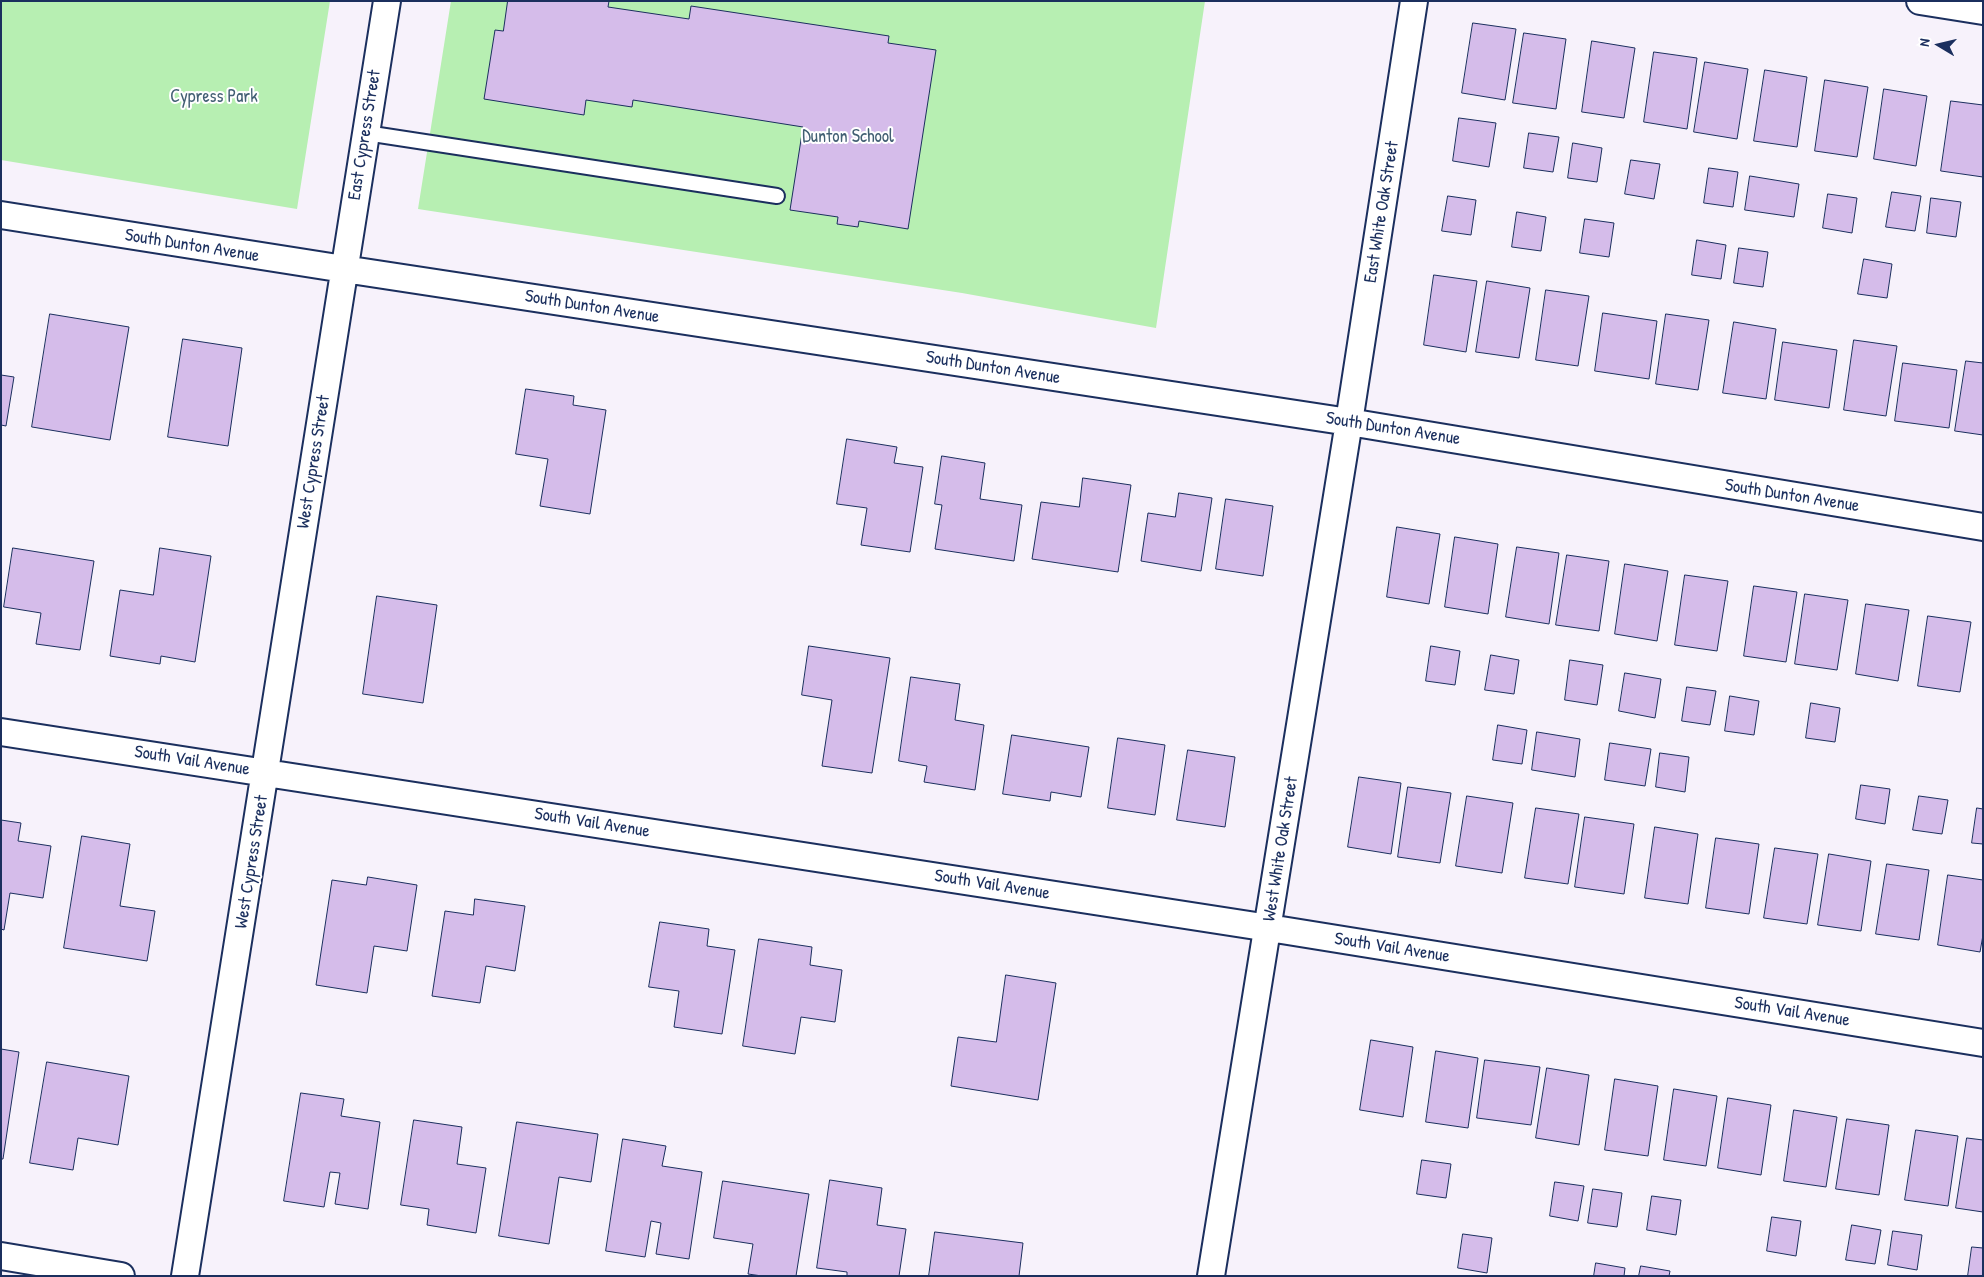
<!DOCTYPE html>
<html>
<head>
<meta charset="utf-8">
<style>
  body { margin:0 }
  #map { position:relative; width:1984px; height:1277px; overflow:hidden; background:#f7f2fb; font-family:"Patrick Hand",sans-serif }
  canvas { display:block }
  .frame { position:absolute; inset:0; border:2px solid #1b2f5e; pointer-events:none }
  .north { position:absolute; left:1914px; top:20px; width:50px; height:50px; -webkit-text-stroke:4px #fff; paint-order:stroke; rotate:279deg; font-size:14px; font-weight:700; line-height:20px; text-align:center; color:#1b2f5e }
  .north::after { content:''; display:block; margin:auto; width:18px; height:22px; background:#1b2f5e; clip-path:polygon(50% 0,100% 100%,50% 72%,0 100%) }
</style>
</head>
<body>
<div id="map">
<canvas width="1984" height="1277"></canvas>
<div class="frame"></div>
<div class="north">N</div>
</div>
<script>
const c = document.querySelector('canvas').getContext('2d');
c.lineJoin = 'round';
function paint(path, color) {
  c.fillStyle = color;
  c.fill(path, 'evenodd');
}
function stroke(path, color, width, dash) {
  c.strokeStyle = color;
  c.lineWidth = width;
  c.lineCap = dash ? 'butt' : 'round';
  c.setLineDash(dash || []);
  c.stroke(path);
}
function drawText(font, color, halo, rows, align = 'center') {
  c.font = font + ' "Patrick Hand",sans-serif';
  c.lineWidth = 4;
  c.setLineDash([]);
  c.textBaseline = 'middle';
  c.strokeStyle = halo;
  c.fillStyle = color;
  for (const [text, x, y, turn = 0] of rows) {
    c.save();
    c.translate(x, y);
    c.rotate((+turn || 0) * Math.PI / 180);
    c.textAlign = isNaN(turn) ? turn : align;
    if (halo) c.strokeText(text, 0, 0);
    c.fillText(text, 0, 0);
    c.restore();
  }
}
const green = new Path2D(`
  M1,1H330L297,209L1,160Z
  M451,1H1205L1156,328L962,293L418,209Z`);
const building = new Path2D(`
  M508,1H609L608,7L689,19L691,6L889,36L888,43L936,50L908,229L859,221L858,227L837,224L838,217L790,210L803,127L633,100L632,107L586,100L584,115L484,99L495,30L503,31Z
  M1473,23L1516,29L1505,100L1462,93Z
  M1524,33L1566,39L1556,109L1513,103Z
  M1592,41L1635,48L1624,118L1582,112Z
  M1654,52L1697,58L1687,129L1644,122Z
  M1705,62L1748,69L1737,139L1694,132Z
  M1765,70L1807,77L1797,147L1754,141Z
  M1825,80L1868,87L1857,157L1815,151Z
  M1884,89L1927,96L1916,166L1874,159Z
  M1951,101L1983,105V177L1941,171Z
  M1459,118L1496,123L1489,167L1453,161Z
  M1529,133L1559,137L1553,172L1524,168Z
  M1573,143L1602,148L1597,182L1568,178Z
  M1631,160L1660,164L1654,199L1625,194Z
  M1709,168L1738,172L1733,207L1704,203Z
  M1750,176L1799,184L1794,217L1745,210Z
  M1892,192L1921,196L1915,231L1886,227Z
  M1828,194L1857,198L1852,233L1823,228Z
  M1448,196L1476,200L1471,235L1442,231Z
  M1931,198L1961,202L1956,237L1927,233Z
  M1517,212L1546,217L1541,251L1512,247Z
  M1585,219L1614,223L1609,257L1580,253Z
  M1697,240L1726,245L1721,279L1692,275Z
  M1739,248L1768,252L1763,287L1734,283Z
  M1864,259L1892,264L1887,298L1858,294Z
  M1434,275L1477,281L1466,352L1424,345Z
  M1487,281L1530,288L1519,358L1476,352Z
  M1546,290L1589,296L1578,366L1536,360Z
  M1603,313L1657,321L1649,379L1595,371Z
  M50,314L129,327L110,440L32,427Z
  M1666,314L1709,320L1698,390L1656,384Z
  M1734,322L1776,329L1766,399L1723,393Z
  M183,339L242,348L228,446L168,437Z
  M1854,340L1897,346L1886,416L1844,410Z
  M1783,342L1837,350L1829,408L1775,400Z
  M1966,361L1983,363V435L1955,431Z
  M1903,363L1957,370L1949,428L1895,421Z
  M1,375L14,377L6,426L1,425Z
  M526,389L574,396L573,405L606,410L590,514L540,506L548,459L516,454Z
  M847,439L897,447L894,463L923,467L910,552L861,545L867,508L837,504Z
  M942,456L985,463L980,499L1022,505L1014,561L935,549L942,505L935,504Z
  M1083,478L1131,485L1118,572L1032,559L1041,502L1079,507Z
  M1179,493L1212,498L1201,571L1141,561L1148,513L1175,517Z
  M1226,499L1273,506L1263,576L1216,569Z
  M1397,527L1440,534L1429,604L1387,597Z
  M1455,537L1498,544L1488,614L1445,607Z
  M1517,547L1559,553L1549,624L1506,617Z
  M13,548L94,561L80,650L36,644L41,613L4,607Z
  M160,548L211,556L195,662L161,656L160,664L110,656L120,590L153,595Z
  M1567,555L1609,561L1599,631L1556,625Z
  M1625,564L1668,571L1657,641L1615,634Z
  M1685,575L1728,581L1717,651L1675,645Z
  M1754,586L1797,592L1786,662L1744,656Z
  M1805,594L1848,600L1837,670L1795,664Z
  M377,596L437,605L423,703L363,694Z
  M1866,604L1909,610L1898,681L1856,674Z
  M1928,616L1971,622L1960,692L1918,686Z
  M809,646L890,658L872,773L822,766L832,700L802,695Z
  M1431,646L1460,651L1455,685L1426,681Z
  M1491,655L1519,660L1514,694L1485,690Z
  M1570,660L1603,665L1597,705L1565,700Z
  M1625,673L1661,679L1655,718L1619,711Z
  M911,677L960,684L955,720L984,725L975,790L924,782L927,766L899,761Z
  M1687,687L1716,691L1710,725L1682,721Z
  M1730,696L1759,701L1754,735L1725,731Z
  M1811,703L1840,708L1835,742L1806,738Z
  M1498,725L1527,730L1522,764L1493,760Z
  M1537,732L1580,739L1575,777L1532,770Z
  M1012,735L1089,747L1081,797L1051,792L1050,801L1003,794Z
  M1118,738L1165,745L1155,815L1108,808Z
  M1610,743L1651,749L1645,786L1605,780Z
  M1188,750L1235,757L1225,827L1177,820Z
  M1660,753L1689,757L1685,792L1656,787Z
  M1359,777L1401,783L1391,854L1348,847Z
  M1861,785L1890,789L1885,824L1856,819Z
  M1408,787L1451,793L1440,863L1398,857Z
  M1467,796L1513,803L1502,873L1456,866Z
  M1919,796L1948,800L1942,834L1913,830Z
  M1536,808L1579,814L1568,884L1525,878Z
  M1977,808L1983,809V844L1972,843Z
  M1585,817L1634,824L1624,894L1575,887Z
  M1,820L21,823L18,841L51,846L43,898L10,893L4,930L1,929Z
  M1655,827L1698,834L1688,904L1645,898Z
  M82,836L130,844L120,906L155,911L147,961L64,948Z
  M1716,838L1759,844L1749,914L1706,908Z
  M1775,848L1818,854L1807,924L1764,918Z
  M1829,854L1871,861L1861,931L1818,925Z
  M1887,864L1929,870L1919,940L1876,934Z
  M1948,875L1983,880V935L1980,952L1938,945Z
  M368,877L417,885L407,951L374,946L367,993L316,985L332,880L366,885Z
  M475,899L525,906L515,971L486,966L480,1003L432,996L445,911L473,915Z
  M660,922L709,929L707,946L735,950L722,1034L674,1027L679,991L649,987Z
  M759,939L812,947L810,965L842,970L835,1022L801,1017L795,1054L743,1046Z
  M1006,975L1056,983L1038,1100L951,1086L958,1037L996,1042Z
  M1371,1040L1413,1047L1403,1117L1360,1110Z
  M1,1049L19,1052L3,1159H1Z
  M1436,1051L1478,1058L1468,1128L1426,1122Z
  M1485,1060L1540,1067L1531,1125L1477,1118Z
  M47,1062L129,1076L118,1145L78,1138L73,1170L30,1163Z
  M1547,1068L1589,1075L1579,1145L1536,1138Z
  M1615,1079L1658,1086L1648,1156L1605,1150Z
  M1674,1089L1717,1096L1706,1166L1664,1160Z
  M301,1093L344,1099L341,1116L380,1122L368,1209L335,1204L340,1173L330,1172L324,1207L284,1201Z
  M1728,1098L1771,1105L1761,1175L1718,1168Z
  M1794,1110L1837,1117L1826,1187L1784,1181Z
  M1847,1119L1889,1125L1879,1195L1836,1189Z
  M414,1120L462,1127L457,1164L486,1168L476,1233L427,1225L429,1209L401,1205Z
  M517,1122L598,1134L591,1182L559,1177L549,1244L499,1236Z
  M1916,1130L1958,1136L1948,1206L1905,1200Z
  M1967,1138L1983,1140V1212L1956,1208Z
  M623,1139L666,1146L662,1166L702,1172L689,1259L656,1254L661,1223L651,1221L645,1257L606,1251Z
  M1422,1160L1451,1164L1446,1198L1417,1194Z
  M830,1180L882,1188L877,1225L906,1229L899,1276H847V1272L817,1268Z
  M723,1181L809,1194L796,1276H762L748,1274L753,1244L714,1238Z
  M1555,1182L1584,1186L1578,1221L1550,1216Z
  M1593,1189L1622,1193L1617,1227L1588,1223Z
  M1652,1196L1681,1200L1676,1235L1647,1230Z
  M1772,1217L1801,1221L1796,1256L1767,1251Z
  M1852,1225L1881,1230L1875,1264L1846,1260Z
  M1893,1231L1922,1235L1917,1270L1888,1265Z
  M935,1232L1023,1243L1019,1276H929Z
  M1463,1234L1492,1238L1487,1273L1458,1268Z
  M1972,1247L1983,1248V1276H1968Z
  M1596,1263L1625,1268L1624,1276H1594Z
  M1641,1266L1670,1271L1669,1276H1639Z`);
const lane = new Path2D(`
  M366,133L777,196`);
const street = new Path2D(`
  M1920,1L1983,11
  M1,215L344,269L1349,422L1983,527
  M1,732L1269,928L1983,1043
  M1,1256L121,1276
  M185,1276L387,1
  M1211,1276L1349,422L1414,1`);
const parkNames = [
  ["Cypress Park",214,97],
  ["Dunton School",848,137]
];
const streetNames = [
  ["East Cypress Street",365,135,-81],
  ["East White Oak Street",1382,212,-81],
  ["South Dunton Avenue",192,246,9],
  ["South Dunton Avenue",592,307,9],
  ["South Dunton Avenue",993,368,9],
  ["South Dunton Avenue",1393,429,9],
  ["West Cypress Street",314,462,-81],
  ["South Dunton Avenue",1792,496,9],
  ["South Vail Avenue",192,761,9],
  ["South Vail Avenue",592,823,9],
  ["West White Oak Street",1281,849,-81],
  ["West Cypress Street",252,862,-81],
  ["South Vail Avenue",992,885,9],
  ["South Vail Avenue",1392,948,9],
  ["South Vail Avenue",1792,1012,9]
];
paint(green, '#b7efb2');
paint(building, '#d5bcea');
stroke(building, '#1b2f5e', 1);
stroke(lane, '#1b2f5e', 18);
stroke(street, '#1b2f5e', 30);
stroke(lane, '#fff', 14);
stroke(street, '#fff', 26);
drawText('18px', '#425f73', '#fff', parkNames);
drawText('18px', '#1b2f5e', '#fff', streetNames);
</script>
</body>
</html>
